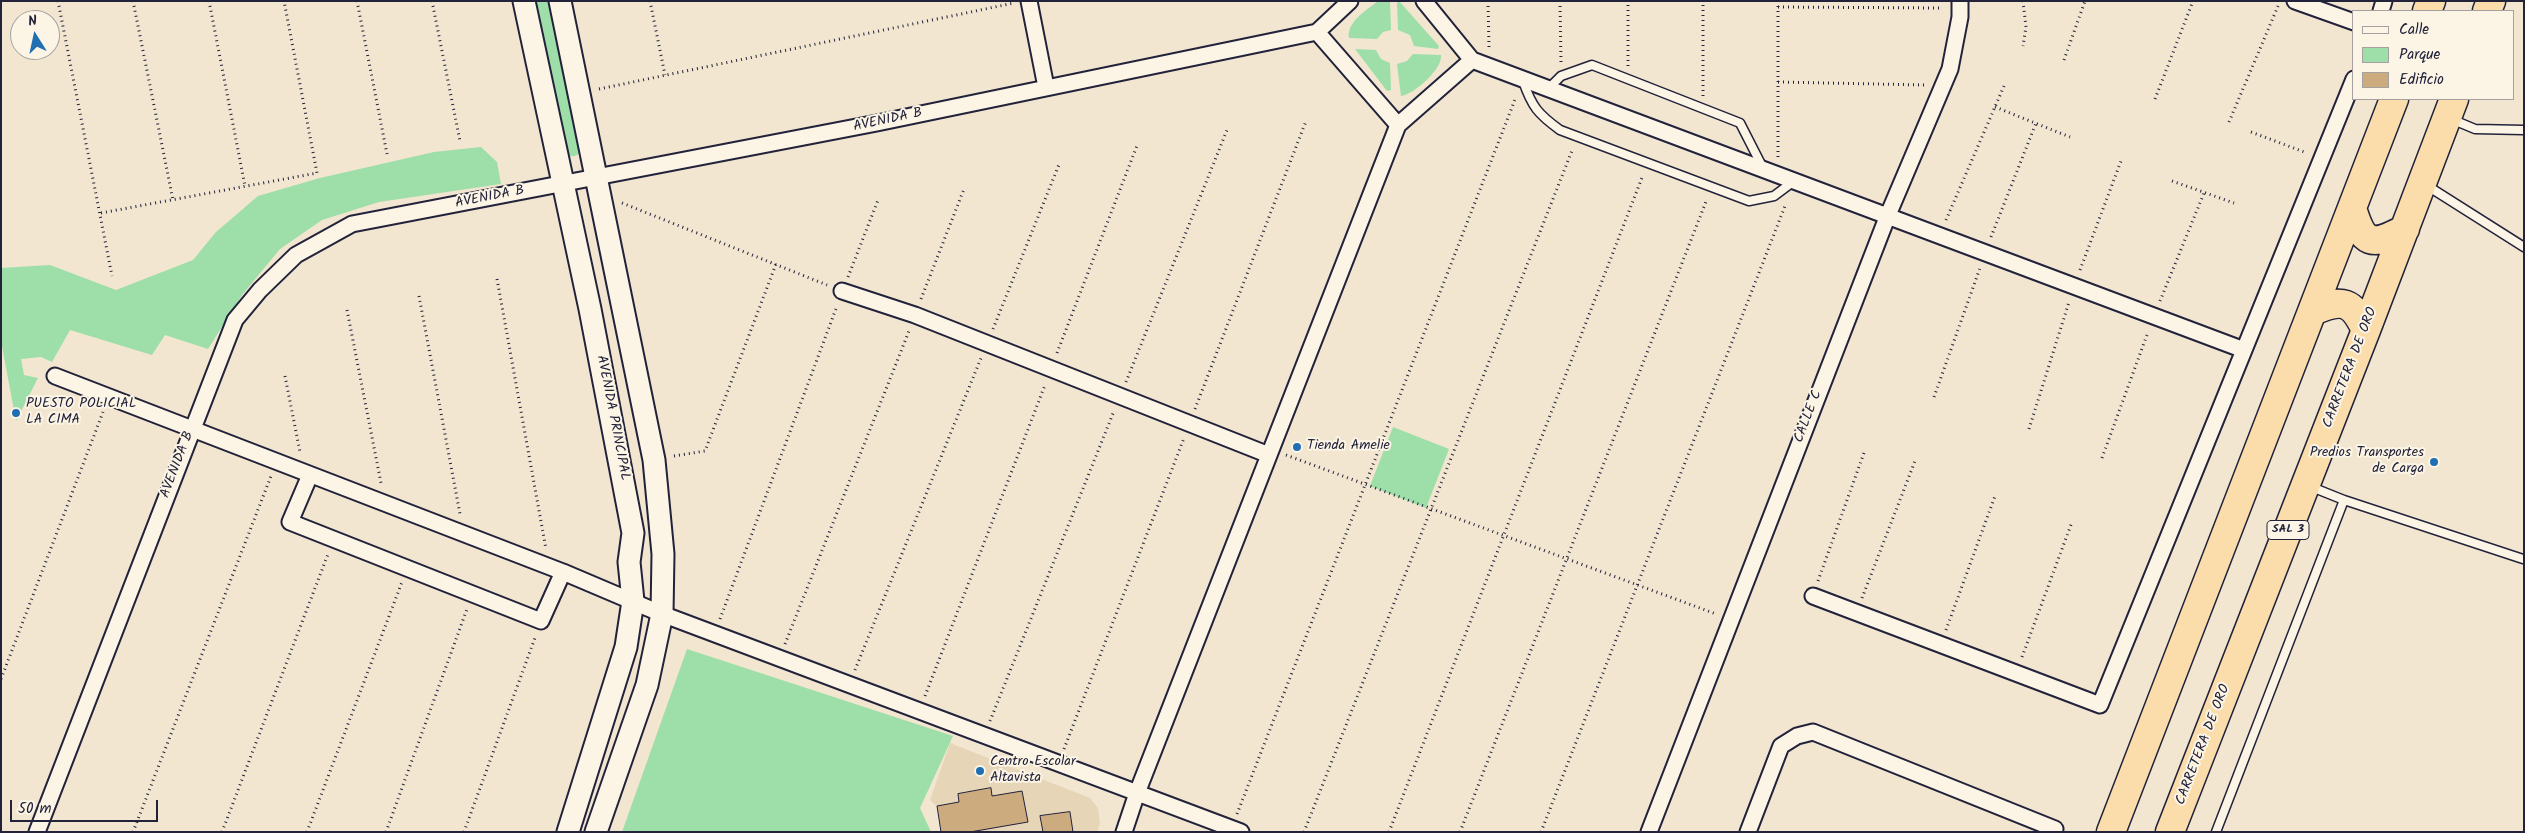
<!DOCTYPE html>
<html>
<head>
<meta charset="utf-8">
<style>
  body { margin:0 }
  #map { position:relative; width:2525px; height:833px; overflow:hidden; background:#f2e6d1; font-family:Kalam,sans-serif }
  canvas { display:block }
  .frame { position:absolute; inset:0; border:2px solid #22223b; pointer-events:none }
  .legend { position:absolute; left:2352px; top:10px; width:162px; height:90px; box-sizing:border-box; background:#fcf5e5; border:1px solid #a5a1a1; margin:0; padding:6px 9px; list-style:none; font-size:15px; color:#22223b }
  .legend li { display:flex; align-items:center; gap:10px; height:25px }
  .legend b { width:25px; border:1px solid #a5a1a1 }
  .north { position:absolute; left:10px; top:10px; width:50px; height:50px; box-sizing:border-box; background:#fcf5e5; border:1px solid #a5a1a1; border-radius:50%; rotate:350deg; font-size:14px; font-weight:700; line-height:20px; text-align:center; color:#22223b }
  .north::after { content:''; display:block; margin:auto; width:18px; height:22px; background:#1f6fb2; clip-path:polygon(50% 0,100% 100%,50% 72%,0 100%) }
  .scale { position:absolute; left:10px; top:800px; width:148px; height:22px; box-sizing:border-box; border:2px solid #22223b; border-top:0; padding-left:6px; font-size:15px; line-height:18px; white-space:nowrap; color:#22223b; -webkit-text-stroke:4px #fcf5e5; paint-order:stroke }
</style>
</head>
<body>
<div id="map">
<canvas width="2525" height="833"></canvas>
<div class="frame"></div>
<ul class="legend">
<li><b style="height:6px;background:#fcf5e5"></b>Calle</li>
<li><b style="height:14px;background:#9edea8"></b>Parque</li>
<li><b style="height:14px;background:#ccac7f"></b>Edificio</li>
</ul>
<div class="north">N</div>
<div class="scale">50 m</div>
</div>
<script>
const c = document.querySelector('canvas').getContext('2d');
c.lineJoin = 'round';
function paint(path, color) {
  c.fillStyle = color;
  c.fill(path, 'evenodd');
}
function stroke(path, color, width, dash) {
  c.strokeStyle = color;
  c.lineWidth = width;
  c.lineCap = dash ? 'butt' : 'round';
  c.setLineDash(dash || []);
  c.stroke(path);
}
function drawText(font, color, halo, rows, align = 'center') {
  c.font = font + ' Kalam,sans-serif';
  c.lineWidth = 4;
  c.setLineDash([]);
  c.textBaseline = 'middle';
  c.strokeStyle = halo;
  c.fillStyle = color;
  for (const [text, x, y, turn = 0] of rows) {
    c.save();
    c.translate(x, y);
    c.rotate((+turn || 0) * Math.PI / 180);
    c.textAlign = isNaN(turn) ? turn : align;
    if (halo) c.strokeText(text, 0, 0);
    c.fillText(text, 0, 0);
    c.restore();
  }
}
const built = new Path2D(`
  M950,743L1090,798L1098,808L1100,824L1097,832H941L937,807L930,800Z`);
const green = new Path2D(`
  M532,1H552L582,150C578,157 571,158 564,154Z
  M1378,1H1390L1391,30L1383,32L1377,39L1349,38C1346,22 1367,10 1378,1Z
  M1399,1L1439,46L1438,49L1414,46L1410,35L1398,30L1397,3Z
  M1355,49L1376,50L1381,59L1390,63L1391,90L1387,91Z
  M1413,54L1441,55C1443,69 1413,95 1401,96L1397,64L1407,61Z
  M481,147L497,162L501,184L379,202L322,220L280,249L242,295L208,349L165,335L152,355L70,330L52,362L41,357L21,359L24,375L38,378L16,421L1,341V268L50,265L116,290L193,260L216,232L258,196L320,178L434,152Z
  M1393,427L1449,449L1426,508L1370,486Z
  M687,649L953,736L920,808L931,832H622Z`);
const building = new Path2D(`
  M991,788L992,796L1022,791L1028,822L970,832H941L937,806L959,802L958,794Z
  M1070,812L1073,832H1043L1040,816Z`);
const path = new Path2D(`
  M58,1L112,276
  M133,1L173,200
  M209,1L245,186
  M357,1L387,154
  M432,1L460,141
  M650,1L665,75
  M1488,1L1489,48
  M1560,1L1561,63
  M2023,1L2026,27L2023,46
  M1778,7L1943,8
  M2064,60L2085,1
  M1628,66V1
  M1778,82L1925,85
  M599,89L1014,3
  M1703,96V1
  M2155,99L2193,1
  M1995,107L2070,137
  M2229,122L2278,6
  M2251,132L2307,153
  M1778,157V1
  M2172,181L2234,203
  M622,203L827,285
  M101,213L317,173L284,1
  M1946,220L2004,86
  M1991,237L2036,123
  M2080,270L2121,161
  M848,277L878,200
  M497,279L546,549
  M419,296L460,514
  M921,299L964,189
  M2160,301L2204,193
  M347,310L381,483
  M993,329L1060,162
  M1057,353L1138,143
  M285,376L300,452
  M1126,382L1227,130
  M1934,397L1980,268
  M1195,409L1306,121
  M2029,429L2069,302
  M1286,455L1716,614
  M674,456L705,451L776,264
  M2102,458L2148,332
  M1818,581L1865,450
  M1862,598L1915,461
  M720,619L837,306
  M1946,630L1995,496
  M785,644L909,331
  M2022,657L2072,522
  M855,670L981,358
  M1,679L103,412
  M925,696L1045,385
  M990,721L1114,411
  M1064,749L1184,438
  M1237,814L1516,97
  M133,832L271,476
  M222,832L328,554
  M307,832L402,582
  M386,832L467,609
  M464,832L536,635
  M1304,832L1573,148
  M1389,832L1643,175
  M1460,832L1707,199
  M1541,832L1785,206`);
const lane = new Path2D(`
  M1523,81C1532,107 1538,114 1560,130L1749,201L1774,196L1794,181
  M1549,88L1561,76L1592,65L1740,123L1763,168
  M2451,119L2475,129L2524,130
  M2426,185L2524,247
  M2344,500L2523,559
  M2216,832L2344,500L2309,486`);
const street = new Path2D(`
  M1029,1L1046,87
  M2295,1L2354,22
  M2381,11L2384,1
  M1317,32L1398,125L1472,60L1424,1
  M1317,32L1350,1
  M1472,60L2244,350
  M842,291L915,315L1269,455
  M55,376L563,572L662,614L1241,832
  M310,475L290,522L541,621L563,572
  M1813,596L2100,705L2354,79
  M37,832L235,320L260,290L296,255L352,224L877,123L1317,32
  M1124,832L1137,793L1398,125
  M1649,832L1888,215L1950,69L1960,17V1
  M1748,832L1781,746L1797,736L1813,732L2055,829`);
const secondary = new Path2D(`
  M524,1L590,309L633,533L629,562L633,601L626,647L568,832
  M560,1L654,460L663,554L662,614L647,685L596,832`);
const highway = new Path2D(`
  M2427,11L2431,1
  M2487,11L2491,1
  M2352,208C2363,245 2371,247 2405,229
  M2313,311C2343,298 2352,301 2366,330
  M2111,832L2394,99
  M2170,832L2366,330L2454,99`);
const markers = [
  [16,413,5,"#1f6fb2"],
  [1297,447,5,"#1f6fb2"],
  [2434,462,5,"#1f6fb2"],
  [980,771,5,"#1f6fb2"]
];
const shields = [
  [2288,530,42]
];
const shieldNames = [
  ["SAL 3",2288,530]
];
const streetNames = [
  ["AVENIDA B",888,121,-12],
  ["AVENIDA B",490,198,-11],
  ["CARRETERA DE ORO",2351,368,-69],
  ["CALLE C",1809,417,-69],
  ["AVENIDA PRINCIPAL",612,418,79],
  ["AVENIDA B",178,465,-69],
  ["CARRETERA DE ORO",2204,745,-69]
];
const poiNames = [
  ["PUESTO POLICIAL",26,405],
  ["LA CIMA",26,421],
  ["Tienda Amelie",1307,447],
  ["Predios Transportes",2424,454,"right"],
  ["de Carga",2424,470,"right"],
  ["Centro Escolar",990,763],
  ["Altavista",990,779]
];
paint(built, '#e7d5b8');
paint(green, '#9edea8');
paint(building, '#ccac7f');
stroke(building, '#22223b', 1);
stroke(lane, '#22223b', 11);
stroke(street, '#22223b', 19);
stroke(secondary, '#22223b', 25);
stroke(highway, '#22223b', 31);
stroke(path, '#22223b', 3, [1, 4]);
stroke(lane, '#fcf5e5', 8);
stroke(street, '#fcf5e5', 15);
stroke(secondary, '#fcf5e5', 21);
stroke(highway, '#faddab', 28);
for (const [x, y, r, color] of markers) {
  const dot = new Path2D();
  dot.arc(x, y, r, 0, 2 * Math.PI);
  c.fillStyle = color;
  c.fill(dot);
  stroke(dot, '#fcf5e5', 2);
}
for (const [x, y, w] of shields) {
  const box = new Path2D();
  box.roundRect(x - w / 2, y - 9.5, w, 19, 4);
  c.fillStyle = '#fcf5e5';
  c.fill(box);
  stroke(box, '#22223b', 1);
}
drawText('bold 12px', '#22223b', null, shieldNames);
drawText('14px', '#22223b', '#fcf5e5', streetNames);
drawText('14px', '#22223b', '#fcf5e5', poiNames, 'left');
</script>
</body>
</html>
